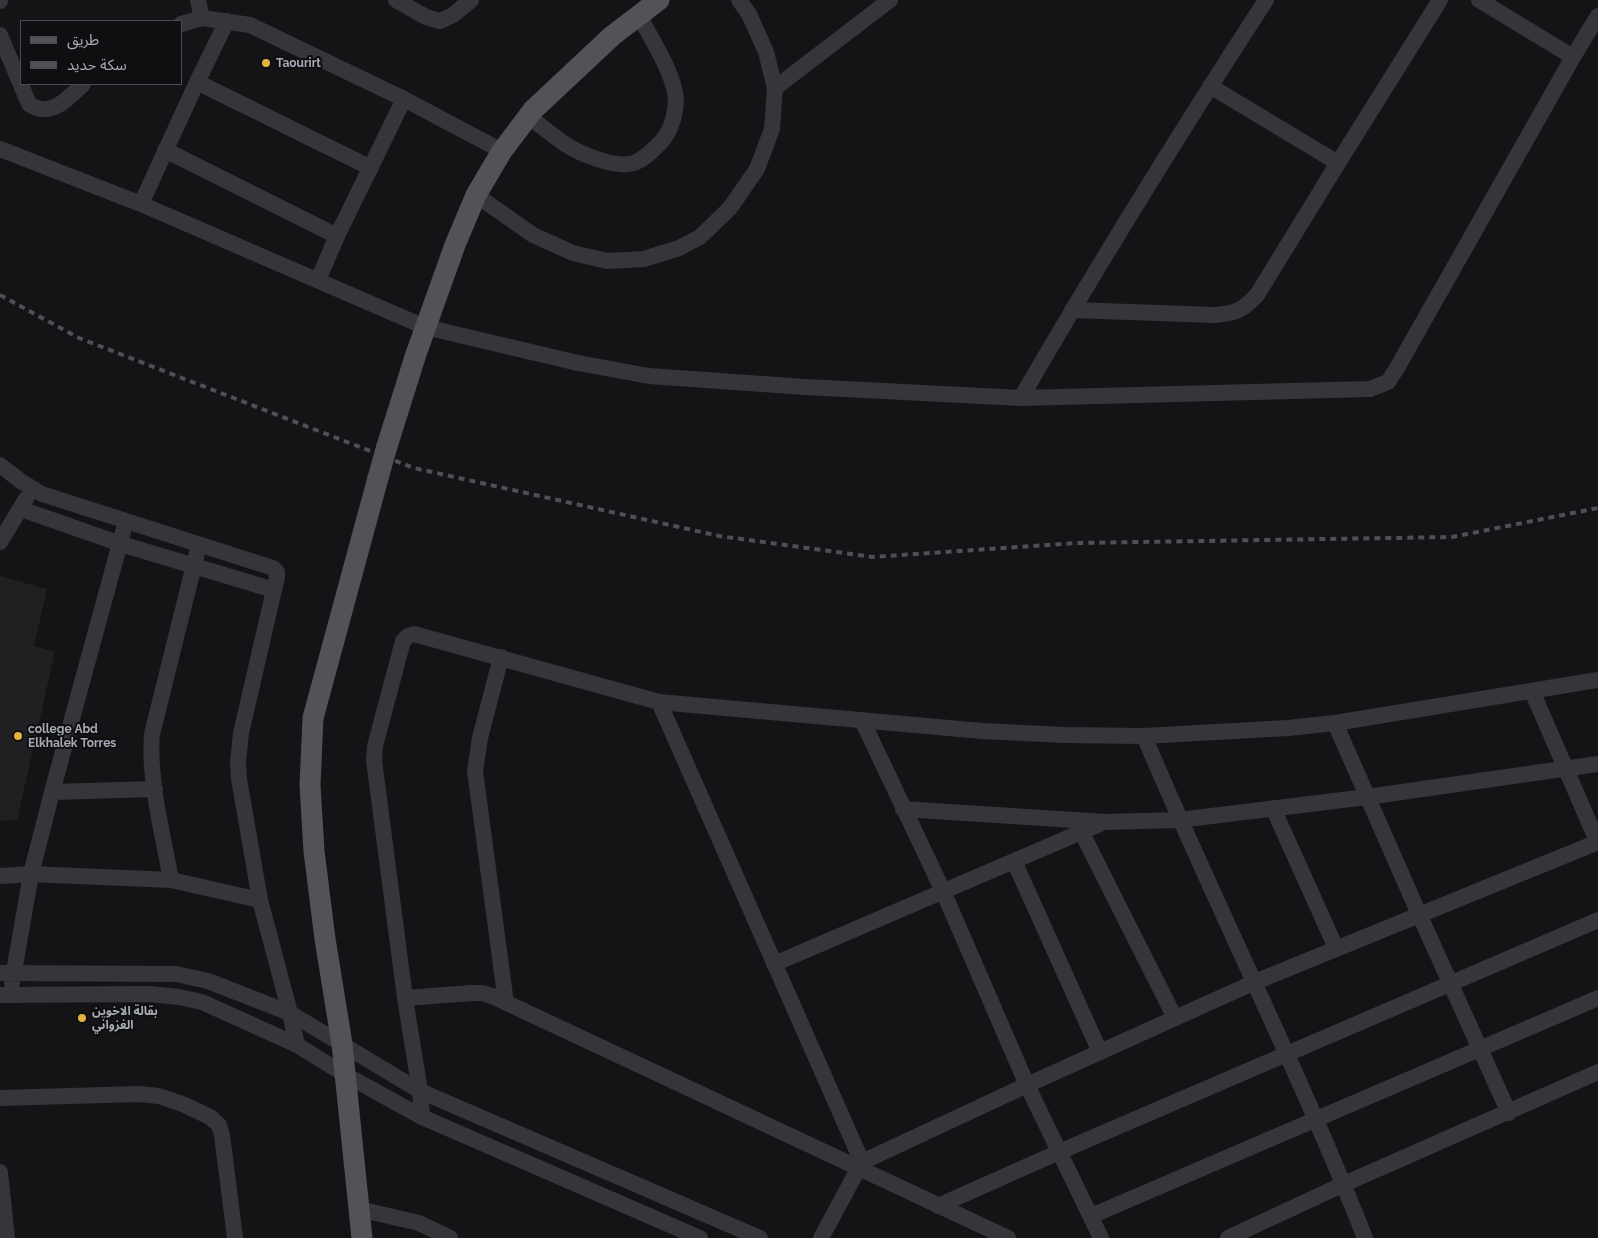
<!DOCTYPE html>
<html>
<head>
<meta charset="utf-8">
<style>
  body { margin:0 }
  #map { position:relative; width:1598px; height:1238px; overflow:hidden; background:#141416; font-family:Raleway,"Noto Sans Arabic",sans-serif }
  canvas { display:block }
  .legend { position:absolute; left:20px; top:20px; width:162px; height:65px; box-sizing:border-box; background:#0f0f11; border:1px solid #4c4d53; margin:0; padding:6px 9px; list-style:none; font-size:15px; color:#a7abb5 }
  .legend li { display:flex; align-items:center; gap:10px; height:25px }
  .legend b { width:25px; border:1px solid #4c4d53 }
</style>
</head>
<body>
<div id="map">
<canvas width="1598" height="1238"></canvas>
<ul class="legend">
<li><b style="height:6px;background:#525359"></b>طريق</li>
<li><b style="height:6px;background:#4f5055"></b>سكة حديد</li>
</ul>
</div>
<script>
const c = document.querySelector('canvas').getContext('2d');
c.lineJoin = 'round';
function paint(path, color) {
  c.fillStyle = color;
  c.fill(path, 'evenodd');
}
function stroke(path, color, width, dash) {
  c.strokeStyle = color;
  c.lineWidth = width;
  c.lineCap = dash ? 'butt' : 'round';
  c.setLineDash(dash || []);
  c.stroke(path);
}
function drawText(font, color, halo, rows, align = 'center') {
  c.font = font + ' Raleway,"Noto Sans Arabic",sans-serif';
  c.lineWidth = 4;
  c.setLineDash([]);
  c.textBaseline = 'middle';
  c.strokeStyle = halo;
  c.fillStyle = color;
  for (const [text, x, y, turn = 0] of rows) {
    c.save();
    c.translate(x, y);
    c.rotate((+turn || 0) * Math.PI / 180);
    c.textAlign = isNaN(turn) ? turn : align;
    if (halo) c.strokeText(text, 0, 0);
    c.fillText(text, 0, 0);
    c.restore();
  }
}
const built = new Path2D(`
  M0,576L47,589L34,646L55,652L17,820L0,821Z`);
const minor = new Path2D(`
  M198,0L202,18
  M396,0L426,17L440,21L453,15L471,0
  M1479,0L1573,57
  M0,1V0
  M181,24L202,18L250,25L404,99L502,151
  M0,35L29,104C50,119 68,99 83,84
  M197,82L371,168
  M1210,86L1338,163
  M775,88L890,0
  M528,116C540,125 552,135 565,144C580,154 616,169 634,163C645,159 653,150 661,142C672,131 678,107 675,92C669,65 651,39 639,15
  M0,149L141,204L425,327L578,363L649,376L805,387L1021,398L1370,389L1388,382L1397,368L1573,57L1598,16
  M165,150L337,236L404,99
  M476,195L533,235L573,253L607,261L644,259L679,248L700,237L730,208L757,169L772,129L775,88L766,52L749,14L739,0
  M141,204L197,82L227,21
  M318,280L337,236
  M1072,310L1215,315C1236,313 1242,311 1257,295L1338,163L1440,0
  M1021,398C1099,263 1181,131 1266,0
  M0,465L22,482L42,494L273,568L277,572V577L241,733L238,762L239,779L260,900L290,1013L297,1045
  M21,509L121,544L274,590
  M0,542L26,499
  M501,657L480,738L475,771L506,1003
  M1532,691L1598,843
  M659,702L862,1162L821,1238
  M862,720L943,891L1027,1085L1101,1238
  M1335,723L1419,914L1509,1113
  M1144,736C1215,904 1298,1068 1365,1238
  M52,792L155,789
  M1273,808L1336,948
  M903,809L1105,822L1179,820L1367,797L1598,764
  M1081,831L1175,1018
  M1014,861L1100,1052
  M0,876L31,874L171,880L260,900
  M171,880C163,834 148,780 152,734L199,545
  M774,964L1100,824
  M0,973L176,974L208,981L290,1013L420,1091L760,1238
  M12,983L31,874L52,792L126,521
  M0,995L149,994L179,997L202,1002L297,1045L344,1074L422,1117L700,1238
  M405,998L472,993H482L492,996L1008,1238
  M0,1098L138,1094L159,1096L185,1105L210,1117L219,1125L222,1135L235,1238
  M422,1117L420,1091L405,998L374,760L375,746L403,641L408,636L414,634L659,702L982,731L1065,735L1144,736L1288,728L1335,723L1598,680
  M862,1162L1027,1085L1255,982L1598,842
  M0,1172L7,1238
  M938,1206L1059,1152L1598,920
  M359,1209L419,1223L450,1238
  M1091,1216L1598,998
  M1228,1238L1344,1184L1598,1072`);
const major = new Path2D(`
  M387,446L416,354L455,245L476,195L502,151L533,110L612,36L659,0
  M362,1238L342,1044L325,939L314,851L310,785L313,718L378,478`);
const rail = new Path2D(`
  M0,295L79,338L414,468L719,536L873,557L1077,543L1452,537L1598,508`);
const majorBridge = new Path2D(`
  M378,478L387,446`);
const markers = [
  [266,63,5,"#e3b23f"],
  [18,736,5,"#e3b23f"],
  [82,1018,5,"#e3b23f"]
];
const poiNames = [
  ["Taourirt",276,63],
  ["college Abd",28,729],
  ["Elkhalek Torres",28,743],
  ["بقالة الاخوين",92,1011],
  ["الغزواني",92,1025]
];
paint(built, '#202023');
stroke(minor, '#35363a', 16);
stroke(major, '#525359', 21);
stroke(rail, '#4f5055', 4, [6, 5]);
stroke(majorBridge, '#525359', 21);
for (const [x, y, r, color] of markers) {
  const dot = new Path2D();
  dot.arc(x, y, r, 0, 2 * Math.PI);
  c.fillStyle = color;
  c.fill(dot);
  stroke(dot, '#0f0f11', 2);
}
drawText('bold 12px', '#a7abb5', '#0f0f11', poiNames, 'left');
</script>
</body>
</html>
